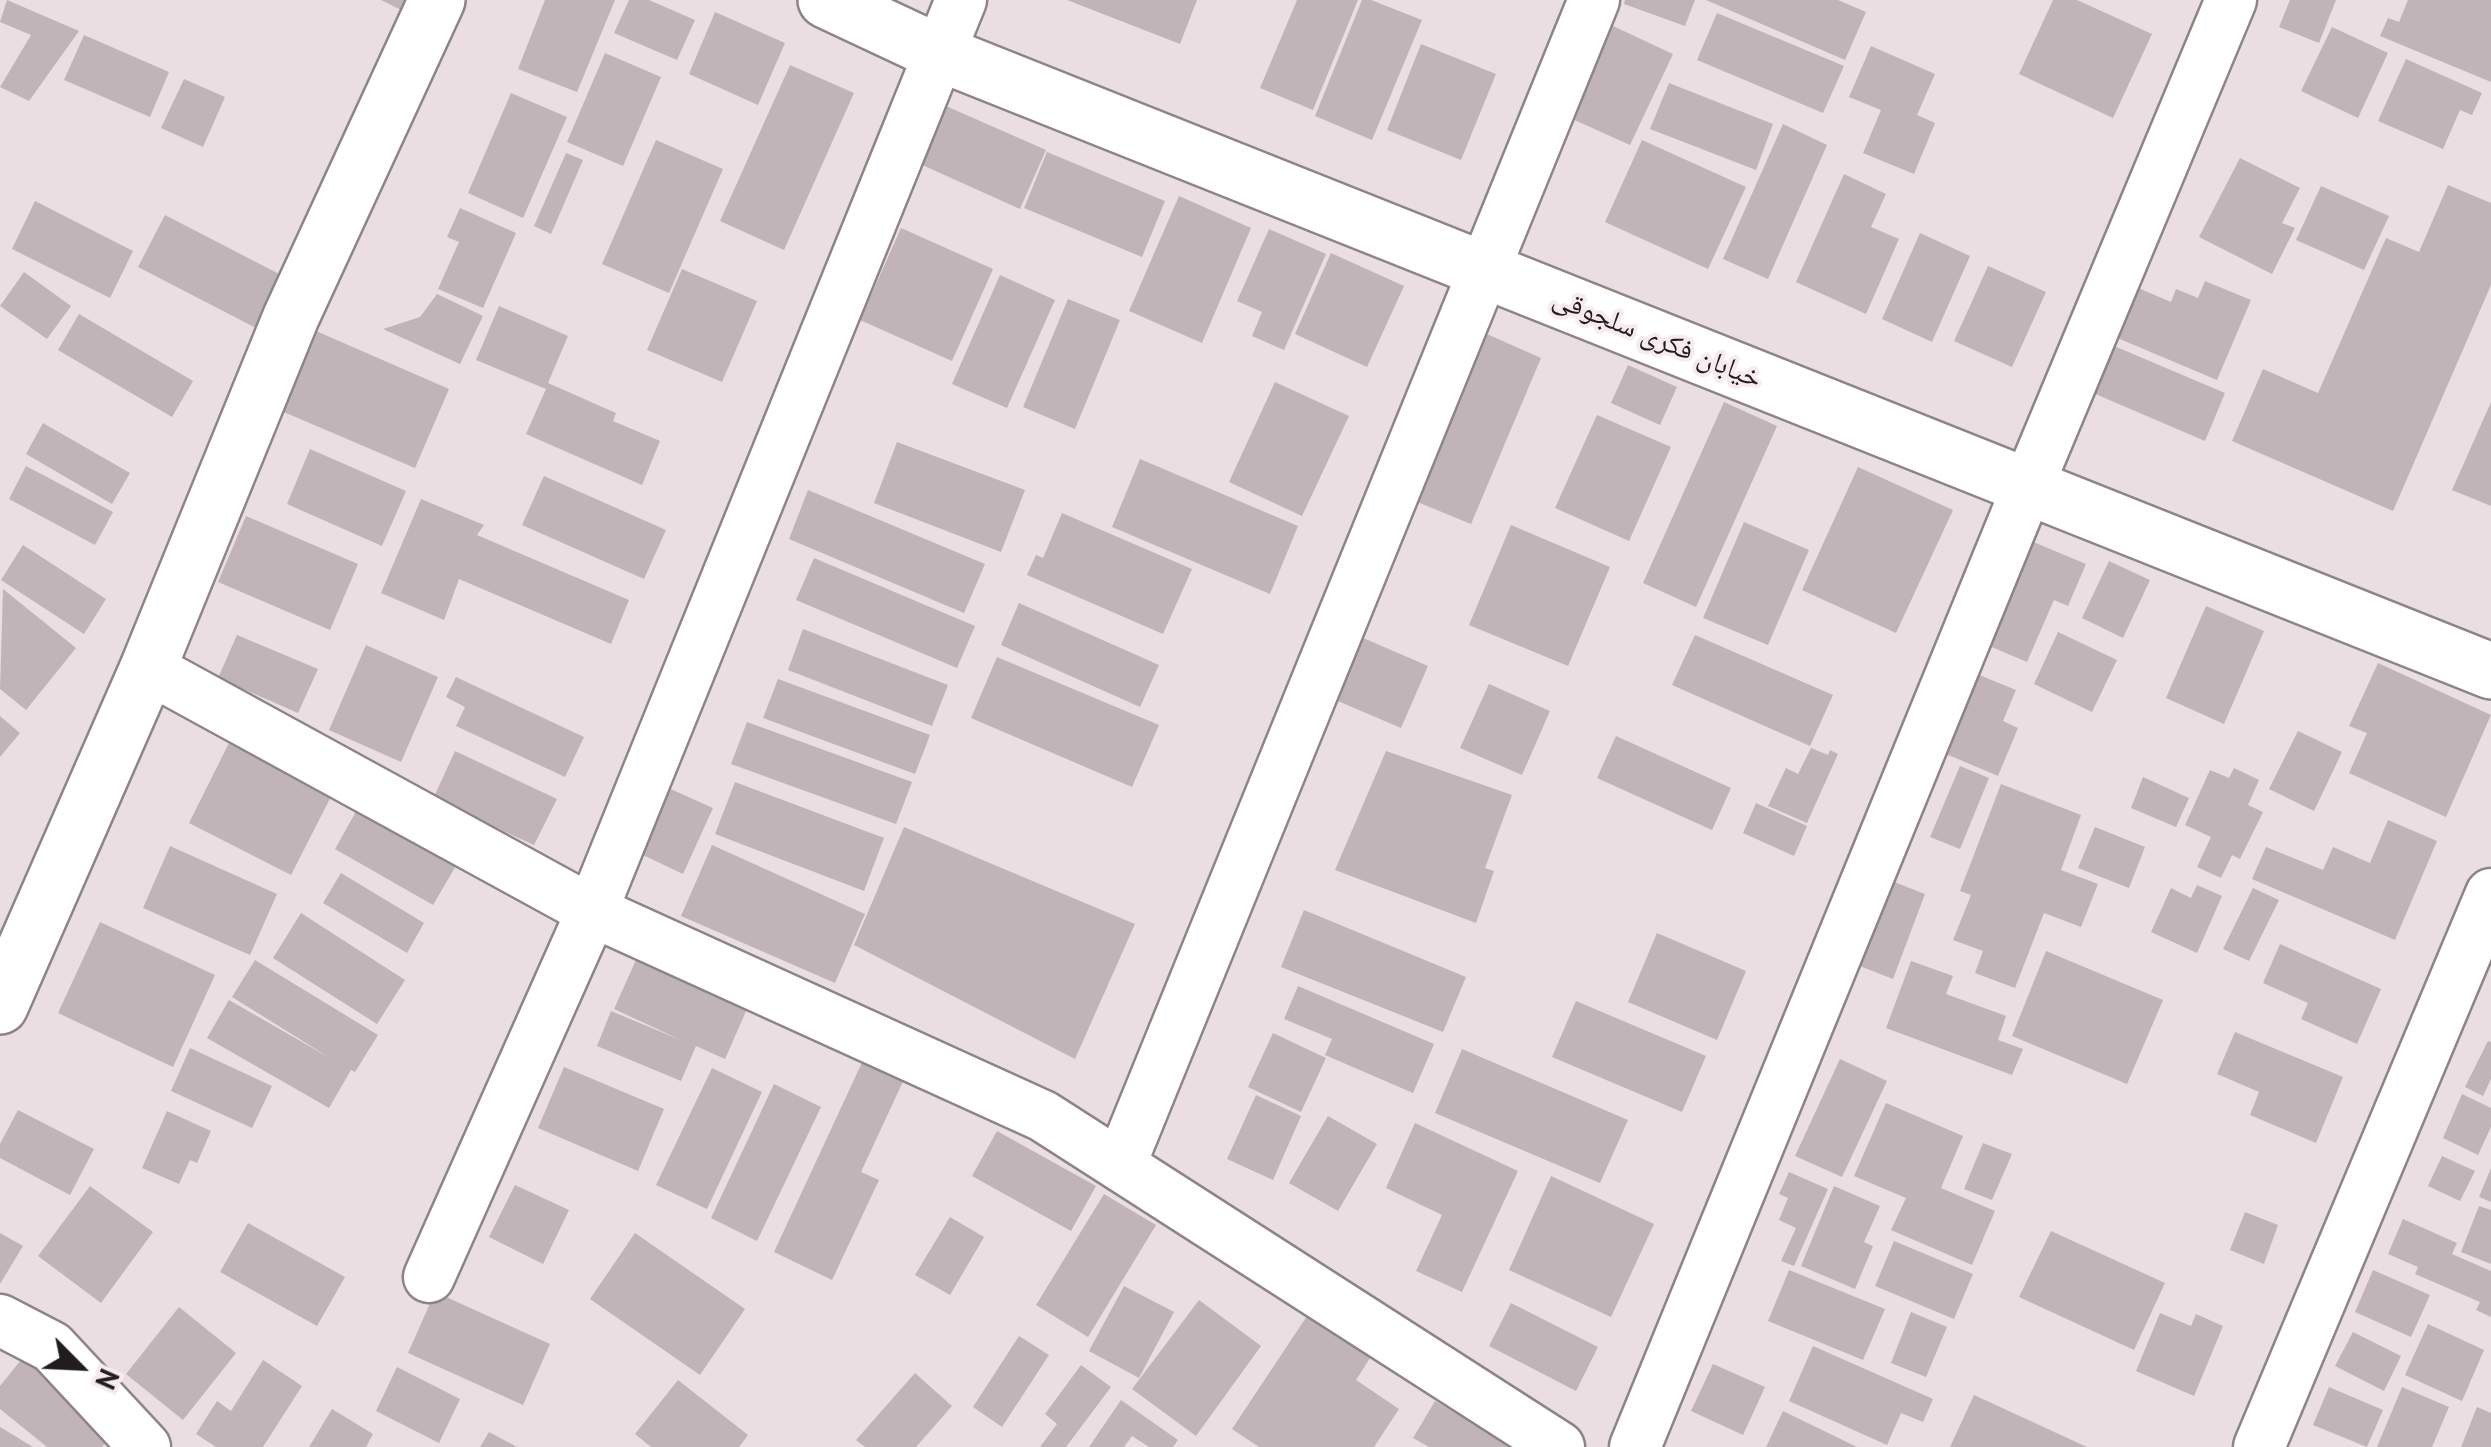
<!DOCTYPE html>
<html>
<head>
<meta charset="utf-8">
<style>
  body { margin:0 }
  #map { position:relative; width:2491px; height:1447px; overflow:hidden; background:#eadee2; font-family:"PT Sans",sans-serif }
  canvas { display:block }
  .north { position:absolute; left:30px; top:1317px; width:100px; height:100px; -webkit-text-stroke:8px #f7ebef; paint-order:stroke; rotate:114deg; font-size:28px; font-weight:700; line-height:40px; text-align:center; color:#211d1e }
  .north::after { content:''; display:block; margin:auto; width:35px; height:45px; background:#211d1e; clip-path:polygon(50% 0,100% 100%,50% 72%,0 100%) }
</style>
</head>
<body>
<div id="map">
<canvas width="2491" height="1447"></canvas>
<div class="north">N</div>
</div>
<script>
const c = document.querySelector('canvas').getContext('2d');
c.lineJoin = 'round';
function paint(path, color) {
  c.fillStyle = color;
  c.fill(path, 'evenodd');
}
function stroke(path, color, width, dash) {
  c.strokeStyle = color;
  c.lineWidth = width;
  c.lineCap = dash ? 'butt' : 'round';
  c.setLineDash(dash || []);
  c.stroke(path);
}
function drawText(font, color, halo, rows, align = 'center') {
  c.font = font + ' "PT Sans","Noto Naskh Arabic",sans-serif';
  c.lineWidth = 8;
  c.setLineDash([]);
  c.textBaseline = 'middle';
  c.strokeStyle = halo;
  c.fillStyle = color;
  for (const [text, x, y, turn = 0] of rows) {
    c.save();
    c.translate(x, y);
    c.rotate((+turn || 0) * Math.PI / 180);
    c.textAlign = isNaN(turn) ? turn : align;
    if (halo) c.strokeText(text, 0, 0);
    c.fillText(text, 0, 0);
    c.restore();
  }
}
const building = new Path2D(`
  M7,0L79,31L29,101L0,87L31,35L0,22Z
  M381,0H408L403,11Z
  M545,0H615L577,92L518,69Z
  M629,0H649L695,20L677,60L614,33Z
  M1067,0H1197L1180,44Z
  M1297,0H1358L1313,110L1260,88Z
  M1362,0H1371L1422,20L1372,140L1315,116Z
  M1625,0H1695L1685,26L1624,4Z
  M1706,0H1838L1866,12L1845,60Z
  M2053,0H2077L2152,34L2113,118L2019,74Z
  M2290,0H2336L2319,43L2279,27Z
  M2408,0H2491V82L2380,36L2388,18L2399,22Z
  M715,12L785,43L758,105L689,74Z
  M1717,13L1844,66L1823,113L1697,60Z
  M1613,26L1673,54L1630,145L1570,118Z
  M2332,27L2388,53L2358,118L2301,91Z
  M84,35L169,72L150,117L64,80Z
  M1421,44L1496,74L1461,160L1387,130Z
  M1871,46L1935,74L1917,115L1935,123L1914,174L1863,153L1881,110L1849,97Z
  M605,53L661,77L623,166L567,142Z
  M2406,59L2482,93L2472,115L2460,110L2443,149L2378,121Z
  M790,65L854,93L784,250L720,221Z
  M184,79L225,97L203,147L161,128Z
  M1669,83L1773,124L1756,170L1650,129Z
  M511,93L567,117L523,218L468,193Z
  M946,106L1046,150L1020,209L920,164Z
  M1783,124L1827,145L1768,279L1723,259Z
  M656,140L723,169L669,293L602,264Z
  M1642,140L1746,187L1708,269L1605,222Z
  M1047,152L1165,201L1142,257L1024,208Z
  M566,153L583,160L551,234L534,226Z
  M2240,158L2300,188L2282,223L2295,228L2272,274L2199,237Z
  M1844,174L1886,194L1871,227L1899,239L1866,314L1796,282Z
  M2448,185L2491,203V285L2393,511L2232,441L2263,369L2318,393L2386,238L2419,252Z
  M2321,186L2389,216L2364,270L2296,240Z
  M1179,196L1251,228L1202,343L1129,311Z
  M35,201L133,251L110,298L12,249Z
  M460,208L516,233L483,308L438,289L459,242L447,237Z
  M165,215L283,276L256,328L138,267Z
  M901,228L993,269L952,361L860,320Z
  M1269,229L1326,254L1284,350L1252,336L1262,312L1237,301Z
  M1920,233L1970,256L1932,342L1882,319Z
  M1331,253L1404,286L1367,367L1295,334Z
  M1988,266L2046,292L2012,367L1954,341Z
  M682,269L757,301L722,382L647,350Z
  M24,272L71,306L47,339L0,306Z
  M1000,275L1055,300L1007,408L952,384Z
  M2205,281L2251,300L2217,380L2115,337L2136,287L2171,302L2176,289L2198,298Z
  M437,294L483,316L460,364L383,329L420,317Z
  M1068,299L1120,320L1075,429L1023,407Z
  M499,306L568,336L548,383L616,413L613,421L660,441L642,485L526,434L546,389L476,360Z
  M79,314L193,381L172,417L58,350Z
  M307,327L449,389L415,468L272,407Z
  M1480,331L1541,358L1471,524L1410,499Z
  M2107,343L2225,393L2205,441L2086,390Z
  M1628,365L1677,387L1660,425L1611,403Z
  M1275,382L1349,416L1302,516L1229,482Z
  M1724,402L1777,426L1696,607L1643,583Z
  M2491,402V506L2452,490Z
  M1597,415L1671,447L1629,541L1555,508Z
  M43,423L130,473L112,504L26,454Z
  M897,442L1025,490L1001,552L874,503Z
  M310,449L406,491L382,546L287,504Z
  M1140,459L1298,526L1270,594L1112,527Z
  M26,466L113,512L95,545L9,499Z
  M1858,467L1953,510L1896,633L1802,590Z
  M544,476L666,530L644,579L522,525Z
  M808,490L985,564L964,613L789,539Z
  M421,499L484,525L477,535L629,600L611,644L459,579L444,620L381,593Z
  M1062,513L1192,569L1163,634L1027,575L1036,555L1043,558Z
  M246,516L358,564L330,630L218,582Z
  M1744,522L1809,550L1768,645L1703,618Z
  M1511,525L1610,567L1568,666L1469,625Z
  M2031,541L2086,564L2068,606L2054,600L2027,662L1987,645Z
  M23,545L106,599L84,634L1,580Z
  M814,558L975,626L957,668L796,600Z
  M2109,561L2150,580L2123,638L2082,618Z
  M3,589L76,648L26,710L0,689Z
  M1019,603L1159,665L1140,707L1001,645Z
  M2206,606L2264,631L2224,724L2166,698Z
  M803,629L948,685L932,726L788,670Z
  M2058,632L2117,660L2092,712L2034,684Z
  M237,635L318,669L298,713L218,678Z
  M1695,635L1833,695L1810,746L1672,685Z
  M1361,637L1428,666L1401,728L1333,699Z
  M366,645L438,677L401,762L329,730Z
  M997,657L1159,725L1132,787L971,718Z
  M2378,663L2491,715L2446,817L2349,773L2367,733L2349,726Z
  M1972,672L2016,690L2003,721L2018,728L1998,776L1939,751Z
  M456,677L584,737L565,777L456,726L465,707L446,697Z
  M778,679L930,735L915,774L763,718Z
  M1489,684L1550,711L1522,775L1460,748Z
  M0,716L20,733L0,757Z
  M747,722L912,782L896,824L731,764Z
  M238,725L341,777L291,875L189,823Z
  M2298,731L2342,752L2314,811L2269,789Z
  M1616,736L1731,788L1712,830L1597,778Z
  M1811,748L1828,755L1830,750L1838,754L1807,823L1768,806L1786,768L1798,774Z
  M455,751L557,799L534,845L433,799Z
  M1386,751L1512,795L1485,868L1494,871L1476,923L1335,870Z
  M1960,766L1989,778L1960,849L1930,837Z
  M2234,768L2259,780L2248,805L2263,812L2240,859L2232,855L2221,878L2197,867L2211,837L2185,825L2210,770L2229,778Z
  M2143,777L2189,798L2176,827L2131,808Z
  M655,782L713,808L683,874L626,847Z
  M735,782L884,838L864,891L715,834Z
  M2001,784L2081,815L2061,870L2098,884L2081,927L2044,913L2015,988L1975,973L1983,951L1953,940L1971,895L1960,891Z
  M368,790L467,847L433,905L335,849Z
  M1756,803L1807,826L1794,856L1743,833Z
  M2388,820L2437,841L2395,940L2252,879L2266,847L2323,870L2333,847L2370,863Z
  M904,827L1135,924L1075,1059L854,945Z
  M2095,827L2145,847L2129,888L2078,868Z
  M712,845L865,914L835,983L681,916Z
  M170,846L277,894L250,955L143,908Z
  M341,873L424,923L407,953L323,903Z
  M1884,878L1925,894L1893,979L1852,963Z
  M2197,885L2222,896L2197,953L2151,932L2171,888L2191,898Z
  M2253,888L2279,900L2249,961L2223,949Z
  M1304,910L1466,977L1443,1032L1281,967Z
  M301,913L405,980L377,1024L273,958Z
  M100,922L215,975L173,1067L58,1013Z
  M1657,933L1746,971L1717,1040L1628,1002Z
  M644,942L754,993L725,1059L696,1046L681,1081L597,1046L611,1011L683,1041L614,1009Z
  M2280,944L2381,989L2357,1044L2301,1019L2308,1003L2263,983Z
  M2046,951L2163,1000L2127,1084L2012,1036Z
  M255,960L378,1035L355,1072L351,1070L329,1108L207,1038L229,1000L330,1058L232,997Z
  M1911,961L1953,976L1946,994L2006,1016L1998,1040L2023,1049L2012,1075L1886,1028Z
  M1298,986L1434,1044L1413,1093L1325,1055L1332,1039L1284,1019Z
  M1576,1001L1706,1056L1682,1112L1552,1057Z
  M2235,1032L2343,1077L2316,1143L2250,1115L2259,1092L2217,1074Z
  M1273,1033L1326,1058L1301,1112L1248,1087Z
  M2488,1041L2491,1042V1079L2483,1096L2465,1087Z
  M190,1048L272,1086L252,1128L171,1091Z
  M1462,1049L1628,1120L1600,1183L1435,1113Z
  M865,1056L906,1075L861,1172L879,1180L832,1280L774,1252Z
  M1840,1059L1887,1081L1842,1177L1795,1156Z
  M564,1067L664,1109L638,1171L538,1128Z
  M712,1068L762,1092L707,1209L656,1185Z
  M774,1084L821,1107L757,1241L711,1218Z
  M2462,1094L2491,1108V1127L2478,1155L2443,1138Z
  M1256,1095L1301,1116L1273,1180L1227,1159Z
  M1886,1103L1963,1136L1941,1188L1995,1211L1972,1265L1891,1230L1906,1198L1854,1176Z
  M18,1110L94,1149L70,1195L0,1158V1144Z
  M167,1111L211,1131L197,1163L190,1160L179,1184L142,1168Z
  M1328,1116L1377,1144L1338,1211L1289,1183Z
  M1415,1123L1518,1171L1462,1292L1416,1271L1442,1215L1386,1188Z
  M997,1131L1096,1186L1071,1231L972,1176Z
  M1983,1143L2012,1154L1992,1200L1964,1189Z
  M2442,1156L2475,1171L2460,1201L2428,1186Z
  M2491,1168V1202L2479,1197Z
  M1789,1172L1828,1189L1794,1266L1781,1261L1796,1228L1779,1220L1788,1198L1779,1194Z
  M1551,1176L1654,1224L1611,1317L1509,1270Z
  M515,1185L569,1210L543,1264L489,1237Z
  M90,1186L153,1232L101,1303L38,1256Z
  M1834,1186L1880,1206L1864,1242L1873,1246L1855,1289L1801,1266Z
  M1104,1194L1156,1225L1088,1337L1036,1305Z
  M2479,1206L2491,1210V1264L2461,1252Z
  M2245,1212L2278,1225L2264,1264L2230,1250Z
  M950,1217L984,1237L950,1295L915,1275Z
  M2403,1219L2457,1243L2452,1254L2491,1271V1317L2476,1310L2480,1302L2415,1274L2418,1267L2388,1254Z
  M248,1223L345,1277L317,1326L220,1272Z
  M2051,1231L2165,1283L2134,1350L2019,1297Z
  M0,1233L23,1246L0,1284Z
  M635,1233L745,1309L700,1375L590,1299Z
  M1894,1241L1973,1274L1954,1319L1875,1286Z
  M1789,1270L1885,1309L1863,1360L1768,1321Z
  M2373,1270L2430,1295L2411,1337L2355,1312Z
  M1124,1286L1174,1312L1139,1378L1089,1351Z
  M435,1292L550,1344L523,1405L408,1353Z
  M1199,1300L1261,1346L1196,1436L1132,1389Z
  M1511,1303L1598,1347L1576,1391L1489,1346Z
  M179,1307L236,1353L183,1420L126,1374Z
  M1911,1312L1947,1327L1926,1377L1891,1363Z
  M1309,1313L1372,1355L1356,1380L1399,1409L1374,1447H1259L1232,1429Z
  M2160,1313L2191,1326L2196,1314L2223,1326L2194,1396L2136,1371Z
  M2428,1324L2484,1350L2462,1401L2405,1375Z
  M2353,1332L2401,1356L2384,1391L2335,1366Z
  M1019,1336L1049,1355L1002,1427L973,1407Z
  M1813,1346L1933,1399L1923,1422L1901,1413L1887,1445L1789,1401Z
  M25,1355L116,1429L102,1447H47L0,1409V1386Z
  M263,1360L302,1386L263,1447H216L196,1434L217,1401L231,1411Z
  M1713,1364L1765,1387L1743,1435L1691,1411Z
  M1081,1365L1111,1387L1066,1447H1040L1057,1424L1045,1414Z
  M397,1367L460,1399L439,1443L376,1411Z
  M915,1373L952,1406L916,1447H865L856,1440Z
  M678,1380L748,1435L739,1447H651L635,1434Z
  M2329,1387L2383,1410L2367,1447L2313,1425Z
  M2402,1387L2449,1407L2432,1447H2377Z
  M1974,1395L2087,1447H1950Z
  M1121,1400L1178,1440L1173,1447H1149L1132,1436L1124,1447H1089Z
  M1435,1401L1513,1447H1429L1413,1438Z
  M2477,1407L2491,1413V1447H2461Z
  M332,1409L373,1434L366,1447H309Z
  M1783,1411L1857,1447H1766Z
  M0,1427L33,1447H0Z
  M489,1432L517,1447H480Z`);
const minor = new Path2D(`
  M148,668L592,911L1043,1116L1559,1447
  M1121,1163L1594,0
  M429,1277L592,911L961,0
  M0,1320L52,1347L145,1447
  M1635,1447L2028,486L2231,0
  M2259,1447L2491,894`);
const tertiary = new Path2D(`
  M826,0L939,53L2491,671
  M0,1006L148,668L291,317L437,0`);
const streetNames = [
  ["خیابان فکری سلجوقی",1657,339,22]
];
paint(building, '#c0b4b8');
stroke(minor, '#8e8487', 55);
stroke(tertiary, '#8e8487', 60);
stroke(minor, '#fff', 50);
stroke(tertiary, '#fff', 55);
drawText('28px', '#211d1e', '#f7ebef', streetNames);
</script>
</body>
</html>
